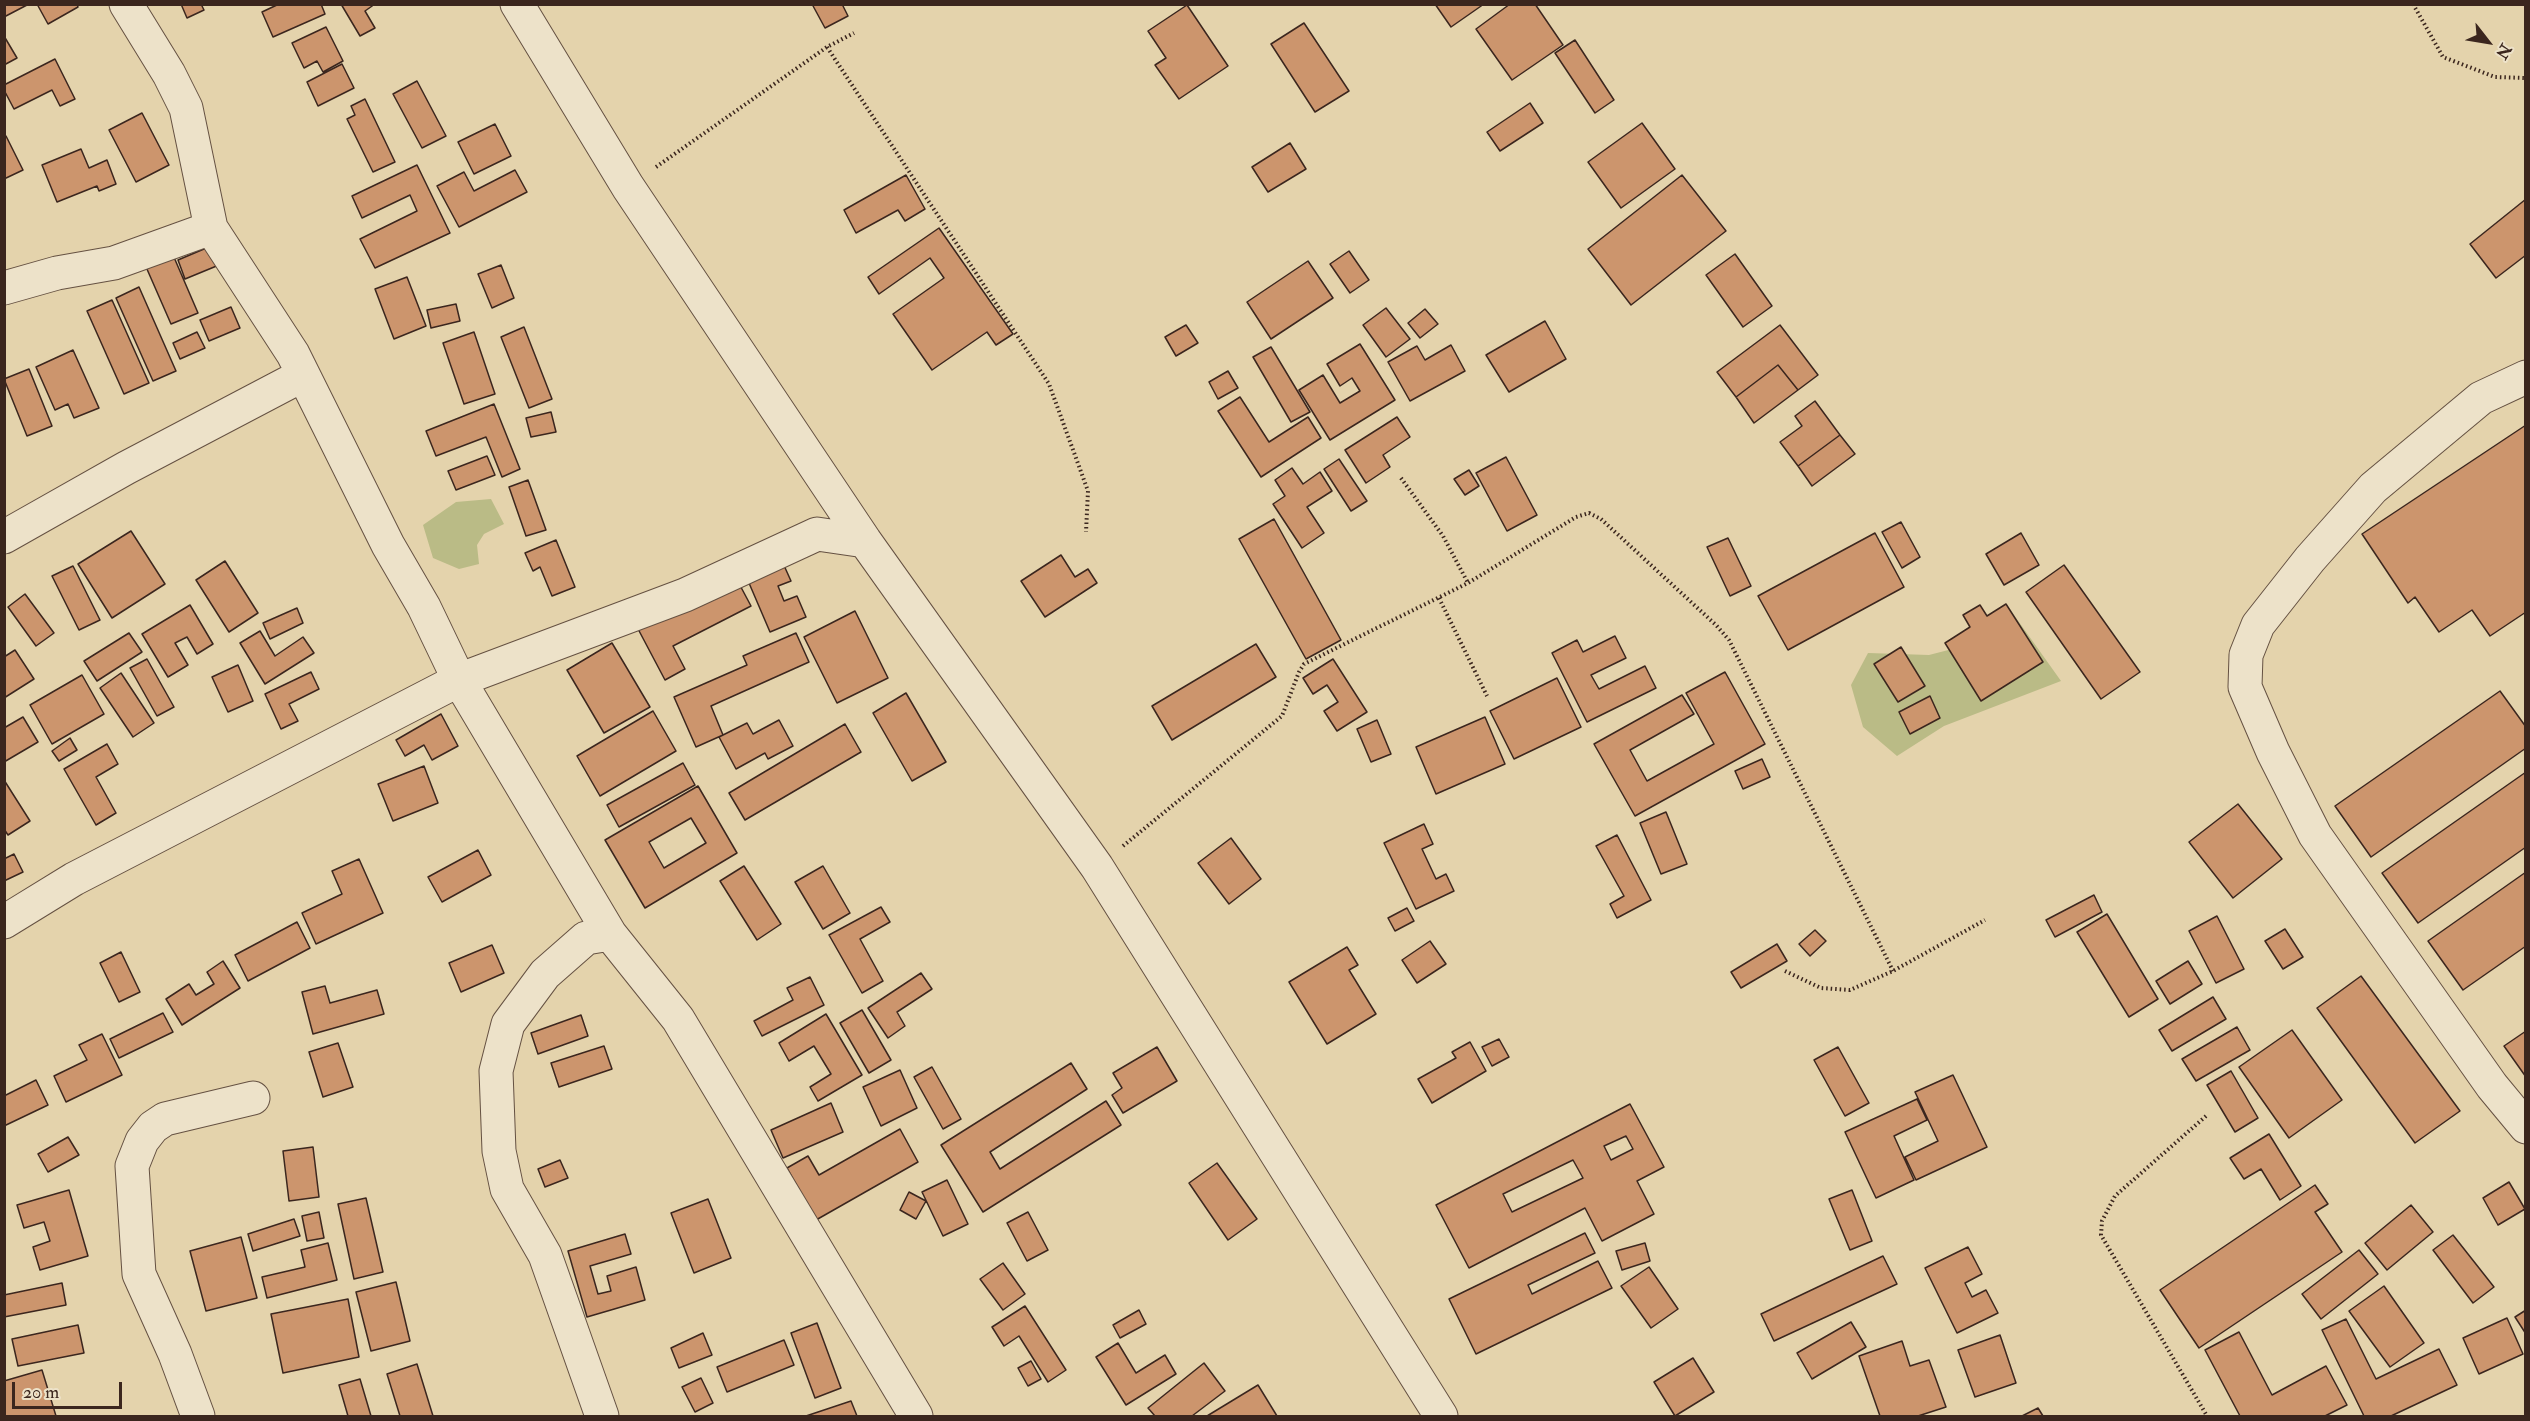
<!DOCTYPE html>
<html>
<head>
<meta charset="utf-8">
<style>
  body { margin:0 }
  #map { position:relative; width:2530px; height:1421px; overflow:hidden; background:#e4d3ac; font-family:"IM FELL Double Pica",serif }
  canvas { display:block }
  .frame { position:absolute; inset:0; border:6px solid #3b261e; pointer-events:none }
  .north { position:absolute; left:2458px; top:12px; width:60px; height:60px; -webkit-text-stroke:4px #ede2c9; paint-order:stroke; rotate:121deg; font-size:16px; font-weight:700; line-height:24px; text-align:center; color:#3b261e }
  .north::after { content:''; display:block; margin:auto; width:21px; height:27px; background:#3b261e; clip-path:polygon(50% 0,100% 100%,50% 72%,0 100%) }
  .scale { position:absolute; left:12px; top:1382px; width:110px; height:27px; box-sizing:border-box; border:3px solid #3b261e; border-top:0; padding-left:8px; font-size:18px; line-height:21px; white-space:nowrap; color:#3b261e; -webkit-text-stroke:4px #ede2c9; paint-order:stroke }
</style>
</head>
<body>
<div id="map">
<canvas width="2530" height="1421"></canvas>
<div class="frame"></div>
<div class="north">N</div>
<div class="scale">20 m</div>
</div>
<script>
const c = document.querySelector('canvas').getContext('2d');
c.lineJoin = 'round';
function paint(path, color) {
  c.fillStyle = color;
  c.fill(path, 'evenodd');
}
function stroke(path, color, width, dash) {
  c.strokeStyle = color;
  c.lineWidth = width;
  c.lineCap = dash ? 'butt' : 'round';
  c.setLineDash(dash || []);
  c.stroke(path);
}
const green = new Path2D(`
  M491,499L504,524L484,534L477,545L479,564L459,569L433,558L423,525L456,502Z
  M2009,608L2061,681L1944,726L1897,756L1863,727L1851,685L1868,653L1929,655L1960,647Z`);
const building = new Path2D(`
  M4,4H27V5L4,17Z
  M37,4H77L78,7L48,24Z
  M181,4H201L204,10L187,18Z
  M279,4H321L325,14L273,37L262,12Z
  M341,4H375L365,11L375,28L360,36Z
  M812,4H842L848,16L825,28Z
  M1435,4H1484L1451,27Z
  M1510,4H1535L1563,45L1512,80L1476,29Z
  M1187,5L1228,66L1179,99L1155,65L1166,58L1148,31Z
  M1304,23L1349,91L1315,112L1271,44Z
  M326,27L343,61L323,72L317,61L304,68L292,43Z
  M4,36L17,58L4,65Z
  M1575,40L1614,100L1595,113L1555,53Z
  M55,59L75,99L60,106L52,90L14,109L4,90V85Z
  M342,64L354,88L318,106L307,82Z
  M417,81L446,136L422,148L393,94Z
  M365,99L395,162L373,172L347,119L355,115L351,106Z
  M1530,103L1543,123L1500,151L1487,132Z
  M142,113L169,165L136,182L109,130Z
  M1642,123L1675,169L1621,208L1588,162Z
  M495,124L511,156L474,174L458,142Z
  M6,136L23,170L4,179V137Z
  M1290,143L1306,169L1268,192L1252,167Z
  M81,149L89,168L107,160L116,184L99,191L97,186L57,202L42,165Z
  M417,165L450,233L375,268L360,239L417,211L410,195L362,218L352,196Z
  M515,170L527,192L459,227L437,186L464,172L474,191Z
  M906,175L925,209L905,221L898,210L856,233L844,210Z
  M1682,175L1726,231L1631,305L1588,249Z
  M2526,199V255L2496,278L2470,244Z
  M939,228L1013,334L996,345L987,332L932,370L893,314L944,278L930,258L879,294L868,277Z
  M211,246L219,265L185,279L178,260Z
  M170,248L198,313L171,324L143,260Z
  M1349,251L1369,280L1350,293L1330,264Z
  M1735,254L1772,306L1743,327L1706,275Z
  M1308,261L1333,298L1271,339L1247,302Z
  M501,265L514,298L492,308L478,274Z
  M407,277L426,326L394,339L375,289Z
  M139,287L176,371L153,381L116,298Z
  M112,300L149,383L124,394L87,311Z
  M456,304L460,321L431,328L427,310Z
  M231,307L240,328L209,341L200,320Z
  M1386,308L1410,339L1386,357L1363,325Z
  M1425,309L1438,324L1420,338L1408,323Z
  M1545,321L1566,359L1509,392L1486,355Z
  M1186,325L1198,343L1176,356L1165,337Z
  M1780,325L1818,375L1798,390L1778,365L1736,397L1717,372Z
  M524,327L552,399L529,408L501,337Z
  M197,332L205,348L180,359L173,343Z
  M474,332L495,394L464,404L443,343Z
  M1360,344L1395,400L1330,440L1299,390L1323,375L1340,403L1360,391L1352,378L1340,386L1327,364Z
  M1451,345L1465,371L1410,401L1388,362L1417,346L1425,360Z
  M1271,347L1310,412L1291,422L1253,357Z
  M73,350L99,408L74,418L68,404L55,410L36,367Z
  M1778,365L1798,390L1754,423L1736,397Z
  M29,369L52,426L27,436L4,379Z
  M1228,371L1238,388L1218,399L1209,382Z
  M1240,397L1269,442L1308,417L1321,438L1261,477L1218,411Z
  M1815,401L1840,435L1798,466L1780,442L1802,426L1795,416Z
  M494,404L520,469L502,477L486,437L436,456L426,431Z
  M551,412L556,432L531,437L526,418Z
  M1397,417L1410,437L1383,455L1390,467L1366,483L1345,450Z
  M2526,425V612L2490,636L2472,610L2439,632L2415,597L2408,603L2362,534Z
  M1840,435L1855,454L1812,486L1798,466Z
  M487,456L495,475L456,490L448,471Z
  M1506,457L1537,515L1507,531L1476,473Z
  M1339,459L1367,501L1351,511L1324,469Z
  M1292,468L1303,484L1320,472L1332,491L1307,507L1324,533L1302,548L1273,504L1285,496L1275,480Z
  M1469,470L1479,486L1465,495L1454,479Z
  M528,480L546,530L526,536L509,487Z
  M1274,519L1341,640L1306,659L1239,539Z
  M1901,522L1920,557L1902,568L1882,532Z
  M131,531L165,584L112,618L78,564Z
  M1875,533L1904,587L1788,650L1758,596Z
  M2021,533L2039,565L2004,585L1986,554Z
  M1728,538L1751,586L1730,596L1707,547Z
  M556,540L575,587L552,596L540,567L533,571L525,553Z
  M1061,555L1075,577L1088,569L1097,583L1045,617L1021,581Z
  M225,561L258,613L229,632L196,580Z
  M782,561L791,581L778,586L784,601L797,596L806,617L770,632L746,576Z
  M2064,565L2140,672L2101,699L2026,592Z
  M73,566L100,620L79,630L52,576Z
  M735,576L751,606L673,646L685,669L665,680L637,627Z
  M25,594L54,633L36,646L8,607Z
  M2006,604L2043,662L1981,701L1945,643L1970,627L1963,615L1980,605L1987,616Z
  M190,605L213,644L197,654L187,637L175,643L188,665L168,677L142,634Z
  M297,608L303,623L270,639L263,623Z
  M855,611L888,678L837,703L804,637Z
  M260,631L275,656L303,637L314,653L265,684L240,643Z
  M129,633L142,652L97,681L84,661Z
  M796,633L809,662L711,706L723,735L696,747L674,697L747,665L743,656Z
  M1615,636L1626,658L1591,675L1599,689L1645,666L1656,688L1587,722L1552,653L1577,640L1583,652Z
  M612,643L650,707L604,733L567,670Z
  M1256,644L1276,677L1172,740L1152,706Z
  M1901,647L1925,686L1898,702L1874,664Z
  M15,650L34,679L4,698V657Z
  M147,659L174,707L157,716L130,668Z
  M1333,659L1367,712L1337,731L1324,711L1338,702L1327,685L1313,694L1303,678Z
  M238,665L253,701L228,712L212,677Z
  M311,672L319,689L289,704L298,721L281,729L265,694Z
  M1725,672L1765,744L1635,816L1594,744L1682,695L1694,714L1630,750L1647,781L1714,744L1686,693Z
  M121,673L154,723L133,737L100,688Z
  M82,675L104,714L52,744L30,705Z
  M1557,678L1581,727L1514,759L1490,711Z
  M2500,691L2526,727V748L2371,857L2335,806Z
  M906,693L946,762L912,781L873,713Z
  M1930,696L1940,718L1910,734L1899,712Z
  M653,711L676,751L600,796L577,756Z
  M441,714L458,746L432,760L424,745L405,756L396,740Z
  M23,717L38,742L4,762V728Z
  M1485,717L1505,764L1436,794L1416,747Z
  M779,720L793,746L768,759L765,753L736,769L719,737L747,723L753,734Z
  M1377,720L1391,754L1371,762L1357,729Z
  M845,724L861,752L745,820L729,793Z
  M70,738L77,750L59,761L52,751Z
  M107,744L118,764L96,777L116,813L96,825L64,769Z
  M1762,759L1770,777L1743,789L1735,771Z
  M683,763L695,785L619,827L607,805Z
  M424,766L438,803L393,821L378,784Z
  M2526,772V847L2418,923L2382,873Z
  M4,780L30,821L8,835L4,829Z
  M698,786L737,853L645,908L605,840ZM691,818L706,843L664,868L649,842Z
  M2238,804L2282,859L2233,898L2189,842Z
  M1666,812L1687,864L1661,874L1640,823Z
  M1424,824L1433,844L1422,849L1436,879L1446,874L1454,891L1416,909L1384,843Z
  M1617,835L1651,900L1617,918L1610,904L1624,896L1596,846Z
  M1231,838L1261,879L1229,904L1198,863Z
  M478,850L491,875L442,902L428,877Z
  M14,854L23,872L4,881V859Z
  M359,859L383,913L316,944L302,913L342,894L332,871Z
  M744,866L781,924L757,940L720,881Z
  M823,866L850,913L823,929L795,882Z
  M2526,872V946L2463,990L2428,941Z
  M2094,895L2102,912L2055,937L2046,920Z
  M881,907L890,922L860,939L883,981L862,993L829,935Z
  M1407,908L1414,921L1395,931L1388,918Z
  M2107,914L2158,999L2129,1017L2077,932Z
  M2217,916L2244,969L2216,983L2189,931Z
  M297,922L310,948L248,981L235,955Z
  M2285,929L2303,957L2283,969L2265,941Z
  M1815,930L1826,941L1810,956L1799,944Z
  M1430,941L1446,964L1417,983L1402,960Z
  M1777,944L1787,961L1741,988L1731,972Z
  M492,945L504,973L461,992L449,963Z
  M1347,947L1358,965L1349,970L1376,1014L1327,1044L1289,982Z
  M121,952L140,992L119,1002L100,963Z
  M223,961L240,988L182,1025L166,999L189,984L196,995L214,984L207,972Z
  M2188,961L2202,984L2170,1004L2156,981Z
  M921,973L932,989L897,1012L905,1026L888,1038L868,1008Z
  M2361,976L2460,1111L2415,1143L2317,1008Z
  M810,977L824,1005L762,1036L754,1021L793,1000L787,988Z
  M325,986L330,1003L377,990L384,1014L313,1034L302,992Z
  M2213,997L2226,1019L2172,1051L2159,1030Z
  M862,1010L891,1060L869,1073L840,1023Z
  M163,1013L173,1032L119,1058L110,1039Z
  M826,1014L862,1075L818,1101L810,1087L831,1074L814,1046L789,1061L779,1043Z
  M581,1015L588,1036L538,1054L531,1033Z
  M2237,1027L2250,1050L2196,1081L2182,1059Z
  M2292,1030L2342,1100L2289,1138L2239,1067Z
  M2526,1031V1077L2504,1046Z
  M102,1034L122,1075L66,1102L54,1076L87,1060L79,1045Z
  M1499,1039L1509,1057L1492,1066L1482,1047Z
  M1470,1042L1486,1071L1432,1103L1418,1079L1456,1058L1452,1052Z
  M338,1043L353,1087L323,1097L309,1052Z
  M604,1046L612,1069L559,1087L551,1063Z
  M1157,1047L1177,1081L1123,1113L1112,1095L1122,1088L1113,1073Z
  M1838,1047L1869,1103L1845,1116L1814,1060Z
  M1071,1063L1087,1089L990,1152L1000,1169L1106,1101L1121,1125L983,1212L941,1145Z
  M932,1067L961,1119L943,1129L914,1077Z
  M900,1070L917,1108L881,1126L863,1087Z
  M2231,1071L2258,1118L2235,1132L2207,1085Z
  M1953,1075L1987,1147L1916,1180L1905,1157L1938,1141L1915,1092Z
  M36,1080L48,1105L4,1126V1096Z
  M1917,1099L1927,1120L1894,1136L1914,1180L1876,1198L1845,1132Z
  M831,1103L843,1132L783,1158L771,1130Z
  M1630,1104L1664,1167L1637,1181L1654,1214L1602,1241L1585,1208L1469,1268L1436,1205ZM1626,1136L1633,1149L1611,1160L1604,1146ZM1573,1160L1583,1178L1512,1212L1503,1194Z
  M900,1129L918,1162L816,1220L787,1168L808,1156L819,1175Z
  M2269,1134L2301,1186L2280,1200L2261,1169L2244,1179L2230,1158Z
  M68,1137L79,1155L48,1172L38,1154Z
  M313,1147L319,1197L289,1201L283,1151Z
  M560,1160L568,1178L545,1187L538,1169Z
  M1217,1163L1257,1219L1228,1240L1189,1183Z
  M947,1180L968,1224L943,1236L922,1192Z
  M2509,1182L2525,1209L2498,1225L2483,1198Z
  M2315,1185L2328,1204L2315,1212L2342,1252L2199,1348L2160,1290Z
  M69,1190L88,1256L40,1270L33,1247L50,1241L44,1222L24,1228L17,1205Z
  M1852,1190L1872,1241L1850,1250L1829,1199Z
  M909,1192L926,1201L916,1219L900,1210Z
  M366,1198L383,1272L354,1279L338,1204Z
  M708,1199L731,1258L694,1273L671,1213Z
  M2411,1205L2433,1232L2387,1270L2365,1243Z
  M319,1212L324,1238L307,1241L302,1216Z
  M1028,1212L1048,1250L1027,1261L1007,1223Z
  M294,1219L300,1236L253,1251L248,1234Z
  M1585,1233L1595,1253L1528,1285L1532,1294L1598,1261L1612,1288L1476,1354L1449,1299Z
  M625,1234L631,1254L590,1266L598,1294L611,1291L607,1276L636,1267L645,1300L587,1317L568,1251Z
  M2453,1235L2494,1287L2473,1303L2433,1250Z
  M241,1237L257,1298L206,1311L190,1251Z
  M328,1243L337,1280L267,1298L262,1277L305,1267L301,1250Z
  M1645,1243L1650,1261L1622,1270L1616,1251Z
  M1968,1247L1982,1274L1965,1283L1972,1297L1986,1290L1998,1313L1957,1333L1925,1268Z
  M2359,1250L2378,1274L2321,1319L2302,1294Z
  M1883,1256L1897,1284L1774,1341L1761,1314Z
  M1003,1263L1025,1294L1003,1310L980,1279Z
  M1649,1267L1678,1309L1651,1328L1621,1286Z
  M396,1282L410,1341L371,1351L356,1292Z
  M62,1283L66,1305L4,1317V1295Z
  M2384,1286L2424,1343L2390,1367L2349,1311Z
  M348,1299L359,1357L283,1373L271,1314Z
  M1025,1306L1066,1370L1048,1382L1019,1336L1004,1346L992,1327Z
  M1139,1310L1146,1324L1120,1338L1113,1325Z
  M2526,1310V1334L2515,1317Z
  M2507,1318L2523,1354L2479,1374L2463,1338Z
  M2346,1319L2376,1379L2439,1349L2457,1385L2391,1416H2364L2322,1330Z
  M1851,1322L1866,1347L1812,1379L1797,1353Z
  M817,1323L841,1388L815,1398L791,1333Z
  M78,1325L84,1353L18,1366L12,1339Z
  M2239,1332L2272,1395L2326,1366L2347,1405L2325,1416H2240L2205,1350Z
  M703,1333L712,1355L679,1368L671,1348Z
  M2000,1335L2016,1383L1975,1397L1958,1350Z
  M784,1340L794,1365L727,1392L717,1367Z
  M1902,1341L1910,1366L1929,1360L1946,1407L1918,1416H1880L1859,1356Z
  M1118,1343L1136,1373L1165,1355L1176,1374L1126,1405L1096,1357Z
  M1693,1358L1714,1392L1675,1416L1654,1382Z
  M1031,1361L1041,1379L1028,1386L1018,1368Z
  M1204,1363L1225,1391L1192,1416H1155L1148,1408Z
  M417,1364L433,1416H400L387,1374Z
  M42,1370L56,1416H4V1381Z
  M701,1378L713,1403L695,1412L682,1387Z
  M360,1379L371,1416H348L339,1385Z
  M1258,1385L1277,1416H1207Z
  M851,1401L857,1416H806Z
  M2038,1408L2043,1416H2022Z`);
const path = new Path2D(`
  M2413,4L2443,57L2495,77L2526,78
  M827,47L1049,384L1088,491L1086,532
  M656,167L827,47L854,33
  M1401,478L1443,536L1468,583
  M1439,598L1487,696
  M1123,846L1282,716L1299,672L1304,664L1468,583L1576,517L1589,513L1601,519L1716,625L1729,640L1893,971
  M1785,971L1821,988L1850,990L1893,971L1985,920
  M2206,1116L2115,1196L2102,1221L2101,1235L2207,1416`);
const minor = new Path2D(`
  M126,4L169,74L186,108L211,228L293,354L388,545L424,607L459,680L610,934L678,1019L916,1416
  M517,4L628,187L865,541L1097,867L1441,1416
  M4,288L57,273L114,263L211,228
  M2526,377L2481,398L2373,488L2310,559L2258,625L2246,655L2245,687L2273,752L2315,835L2492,1086L2526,1127
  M4,537L126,468L303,375
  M4,922L74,879L459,680L685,595L817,534L865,541
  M198,1416L175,1354L139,1274L132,1166L142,1141L153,1127L165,1119L253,1098
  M602,1416L545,1255L507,1189L499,1151L496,1071L508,1024L545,974L586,938L610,934`);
paint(green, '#babb86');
paint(building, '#cc956d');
stroke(building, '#3b261e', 1.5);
stroke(minor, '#655142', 35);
stroke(path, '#3b261e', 4, [1.5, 3]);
stroke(minor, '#ede2c9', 33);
</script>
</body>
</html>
